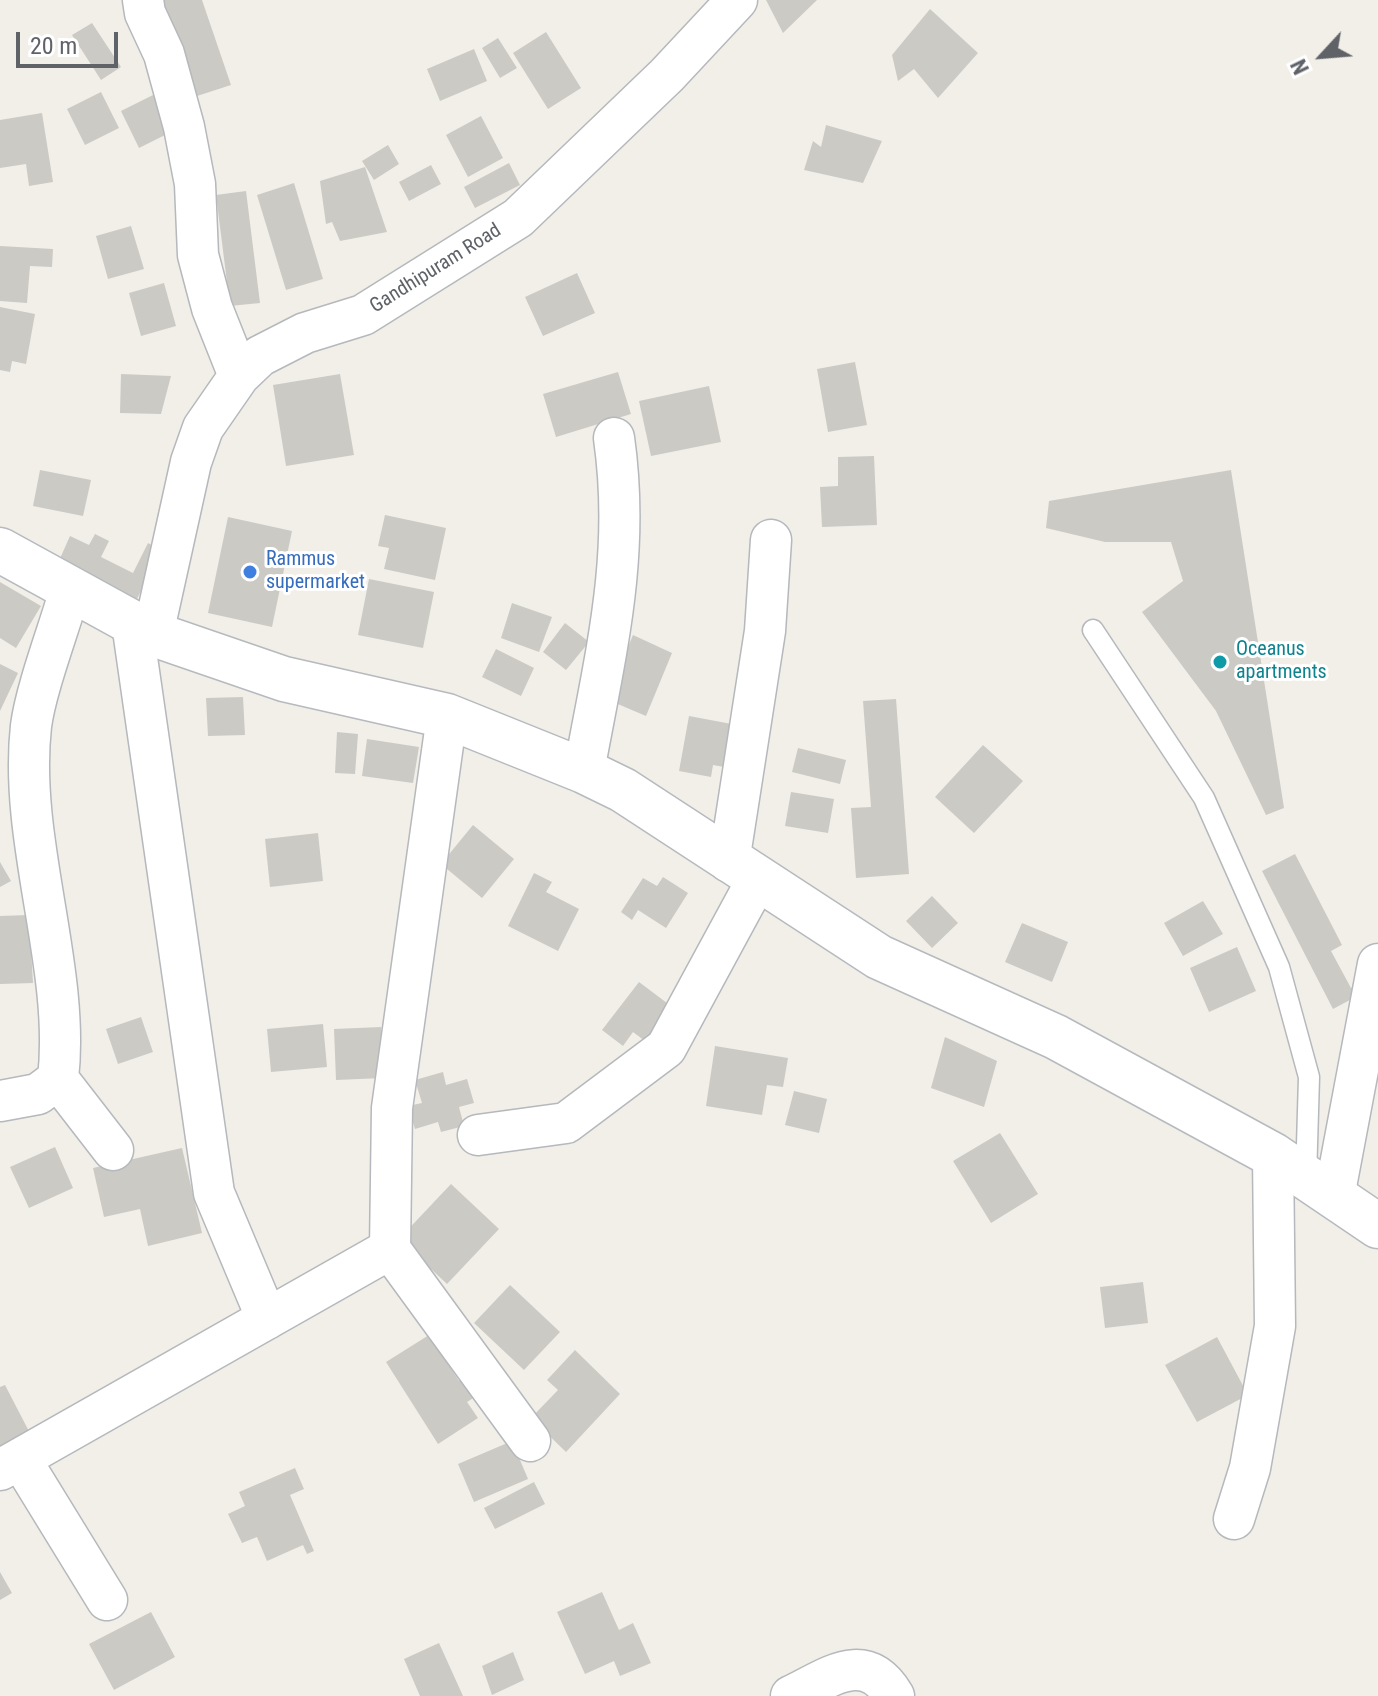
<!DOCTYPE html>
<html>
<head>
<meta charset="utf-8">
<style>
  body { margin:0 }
  #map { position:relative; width:1378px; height:1696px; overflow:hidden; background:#f1efe8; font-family:"Roboto Condensed",sans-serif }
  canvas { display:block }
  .north { position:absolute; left:1282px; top:16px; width:80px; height:80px; -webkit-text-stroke:6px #fff; paint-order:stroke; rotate:244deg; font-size:22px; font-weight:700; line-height:32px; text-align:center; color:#5f6368 }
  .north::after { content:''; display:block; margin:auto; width:28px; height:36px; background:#5f6368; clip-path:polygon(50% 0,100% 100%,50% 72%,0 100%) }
  .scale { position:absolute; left:16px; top:32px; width:102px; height:36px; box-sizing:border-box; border:4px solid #5f6368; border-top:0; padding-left:10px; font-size:24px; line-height:28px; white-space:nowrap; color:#5f6368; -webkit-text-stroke:6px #fff; paint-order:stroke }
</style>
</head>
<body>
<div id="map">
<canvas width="1378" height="1696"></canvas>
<div class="north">N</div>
<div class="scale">20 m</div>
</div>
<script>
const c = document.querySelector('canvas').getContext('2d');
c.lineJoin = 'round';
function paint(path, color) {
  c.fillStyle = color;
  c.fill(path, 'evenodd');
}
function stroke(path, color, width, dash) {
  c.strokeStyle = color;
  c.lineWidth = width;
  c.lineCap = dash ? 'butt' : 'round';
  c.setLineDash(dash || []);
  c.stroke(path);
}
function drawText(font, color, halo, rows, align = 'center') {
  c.font = font + ' "Roboto Condensed",sans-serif';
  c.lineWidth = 6;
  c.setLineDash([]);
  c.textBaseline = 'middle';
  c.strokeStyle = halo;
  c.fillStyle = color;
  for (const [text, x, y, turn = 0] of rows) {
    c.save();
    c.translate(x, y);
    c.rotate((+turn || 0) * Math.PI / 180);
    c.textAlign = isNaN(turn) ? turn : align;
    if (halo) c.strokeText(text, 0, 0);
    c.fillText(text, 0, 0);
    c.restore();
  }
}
const building = new Path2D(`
  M161,0H202L231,85L194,97Z
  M766,0H817L783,33Z
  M930,9L978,53L938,98L914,69L898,81L892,55Z
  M92,23L121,67L101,80L72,35Z
  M546,32L581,88L548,109L513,53Z
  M498,38L517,68L500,78L482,48Z
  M474,49L487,81L440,101L427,69Z
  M101,92L119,128L85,145L67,109Z
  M155,94L173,131L139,148L121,111Z
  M42,113L53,182L29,186L26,164L0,168V120Z
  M481,116L503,158L468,177L446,135Z
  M826,125L882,141L863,183L804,170L813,141L821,147Z
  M388,145L399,164L374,180L362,161Z
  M509,163L520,185L475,208L464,187Z
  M431,165L441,184L409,201L399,182Z
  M365,167L387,232L340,241L332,222L326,224L320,181Z
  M294,183L323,279L286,290L257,195Z
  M246,191L260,303L230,306L216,195Z
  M131,226L144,269L108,279L96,236Z
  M0,246L53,249L52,267L30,266L27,303L0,301Z
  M577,273L595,313L543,336L525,297Z
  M164,283L176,326L141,336L129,293Z
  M0,307L35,314L26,364L12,361L10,372L0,370Z
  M855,362L867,425L828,432L817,369Z
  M618,372L631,414L556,437L543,394Z
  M121,374L171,376L161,414L120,413Z
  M340,374L354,455L286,466L273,385Z
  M709,386L721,442L651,456L639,401Z
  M874,456L877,525L822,527L820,487L838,486V457Z
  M40,470L91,480L83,516L33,506Z
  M1231,470L1284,808L1266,815L1216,711L1142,612L1183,581L1171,542H1105L1046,528L1049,501Z
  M385,515L446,528L435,580L384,569L389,548L378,546Z
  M228,517L292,531L272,627L208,613Z
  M95,534L109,541L101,557L133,573L148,543L161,550L136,601L58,563L70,536L89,545Z
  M369,579L434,592L423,648L358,635Z
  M0,582L41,606L16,648L0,638Z
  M512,603L552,617L539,652L501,638Z
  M565,623L589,642L566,670L543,652Z
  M633,635L672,653L646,716L606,699Z
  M496,649L534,668L521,696L482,677Z
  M0,664L18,673L0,711Z
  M243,697L245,735L208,736L206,698Z
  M896,699L909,874L856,878L851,808L871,807L863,701Z
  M689,716L737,725L730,768L713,765L711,777L679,771Z
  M337,732L358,734L355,774L335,773Z
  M367,739L419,747L413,783L362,776Z
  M983,745L1023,781L974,833L935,797Z
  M798,748L846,760L840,784L792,772Z
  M791,792L834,799L828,833L785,826Z
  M473,825L514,859L482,898L441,864Z
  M318,833L323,881L270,887L265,839Z
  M1295,854L1342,945L1331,951L1351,988L1359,984L1363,993L1333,1009L1262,871Z
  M0,862L11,881L0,887Z
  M534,873L552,882L546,892L579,909L558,951L508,926Z
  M663,877L688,893L666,928L638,910L632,920L621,912L643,878L657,886Z
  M932,896L958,923L932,948L906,921Z
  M1203,901L1223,934L1183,956L1164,923Z
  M29,915L33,983L0,984V916Z
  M1022,923L1068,942L1052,982L1005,962Z
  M1237,947L1256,991L1209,1012L1190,968Z
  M639,982L675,1009L649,1044L633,1032L623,1046L602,1030Z
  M141,1017L153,1052L118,1064L106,1029Z
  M323,1024L327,1067L271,1072L267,1029Z
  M381,1027L383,1078L336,1080L334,1029Z
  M945,1037L997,1061L984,1107L931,1088Z
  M715,1046L788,1058L783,1087L767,1085L762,1115L706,1106Z
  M443,1072L446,1085L467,1079L474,1103L459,1107L464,1126L441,1132L438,1122L415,1129L408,1106L422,1103L415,1080Z
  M794,1091L827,1099L819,1133L785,1125Z
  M1000,1133L1038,1194L991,1223L953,1161Z
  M55,1147L73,1188L29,1208L10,1167Z
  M182,1148L202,1233L148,1246L140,1209L104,1217L93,1168Z
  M451,1184L499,1229L447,1284L399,1239Z
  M1143,1282L1148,1323L1105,1328L1100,1287Z
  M510,1285L560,1332L524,1370L474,1323Z
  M429,1335L459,1381L466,1377L478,1395L467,1402L478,1418L438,1444L386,1362Z
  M1217,1337L1248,1395L1197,1422L1165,1365Z
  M575,1350L620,1394L566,1452L531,1418L558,1390L547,1380Z
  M5,1385L34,1441L0,1450V1387Z
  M512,1441L528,1479L474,1502L458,1464Z
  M295,1468L304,1489L290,1495L314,1551L307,1554L303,1545L267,1561L257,1537L242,1543L228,1514L245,1506L239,1492Z
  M534,1482L545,1504L495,1529L484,1508Z
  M0,1572L12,1593L0,1600Z
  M602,1592L619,1630L633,1623L651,1663L620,1676L614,1661L585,1674L557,1612Z
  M151,1612L175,1657L114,1690L89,1644Z
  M439,1643L463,1696H420L404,1659Z
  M513,1652L524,1680L492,1695L482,1666Z`);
const service = new Path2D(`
  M1093,630L1204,798L1279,967L1309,1077L1306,1179`);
const minor = new Path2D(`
  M143,0L145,13L164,54L184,127L195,184L198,255L212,308L239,376
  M132,623L214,1193L267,1319
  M153,634L191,462L203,428L239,376L260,356L305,333L363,315L518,218L667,75L737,0
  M447,716L392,1108L390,1249L530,1441
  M584,771C605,655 631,557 614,438
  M729,862L765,631L771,540
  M58,1079L113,1150
  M0,1101L38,1094L58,1079C71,967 18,842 31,726C36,688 59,629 70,590
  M478,1135L566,1123L666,1048L757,880
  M1334,1197L1378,964
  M21,1460L107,1600
  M0,1470L390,1249
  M1234,1519L1250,1468L1275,1326L1273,1155
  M791,1696C829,1678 865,1648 894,1696`);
const secondary = new Path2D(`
  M0,550L153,634L284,679L447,716L584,771L623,790L879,957L1056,1037L1273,1155L1378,1226`);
const markers = [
  [250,572,8,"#3f7fe0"],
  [1220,662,8,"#0f9aa8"]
];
const streetNames = [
  ["Gandhipuram Road",436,269,-32]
];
const shopNames = [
  ["Rammus",266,560],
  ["supermarket",266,583]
];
const cultureNames = [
  ["Oceanus",1236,650],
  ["apartments",1236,673]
];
paint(building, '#cccac5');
stroke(service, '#b5b8bc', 23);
stroke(minor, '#b5b8bc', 43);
stroke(secondary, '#b6babf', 47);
stroke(service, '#fff', 20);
stroke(minor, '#fff', 40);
stroke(secondary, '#fff', 44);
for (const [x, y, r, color] of markers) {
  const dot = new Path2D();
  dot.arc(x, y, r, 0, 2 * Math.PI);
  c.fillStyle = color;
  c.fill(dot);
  stroke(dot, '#fff', 3);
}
drawText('20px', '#5f6368', '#fff', streetNames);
drawText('20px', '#366cbe', '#fff', shopNames, 'left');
drawText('20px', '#0d838f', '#fff', cultureNames, 'left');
</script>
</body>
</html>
